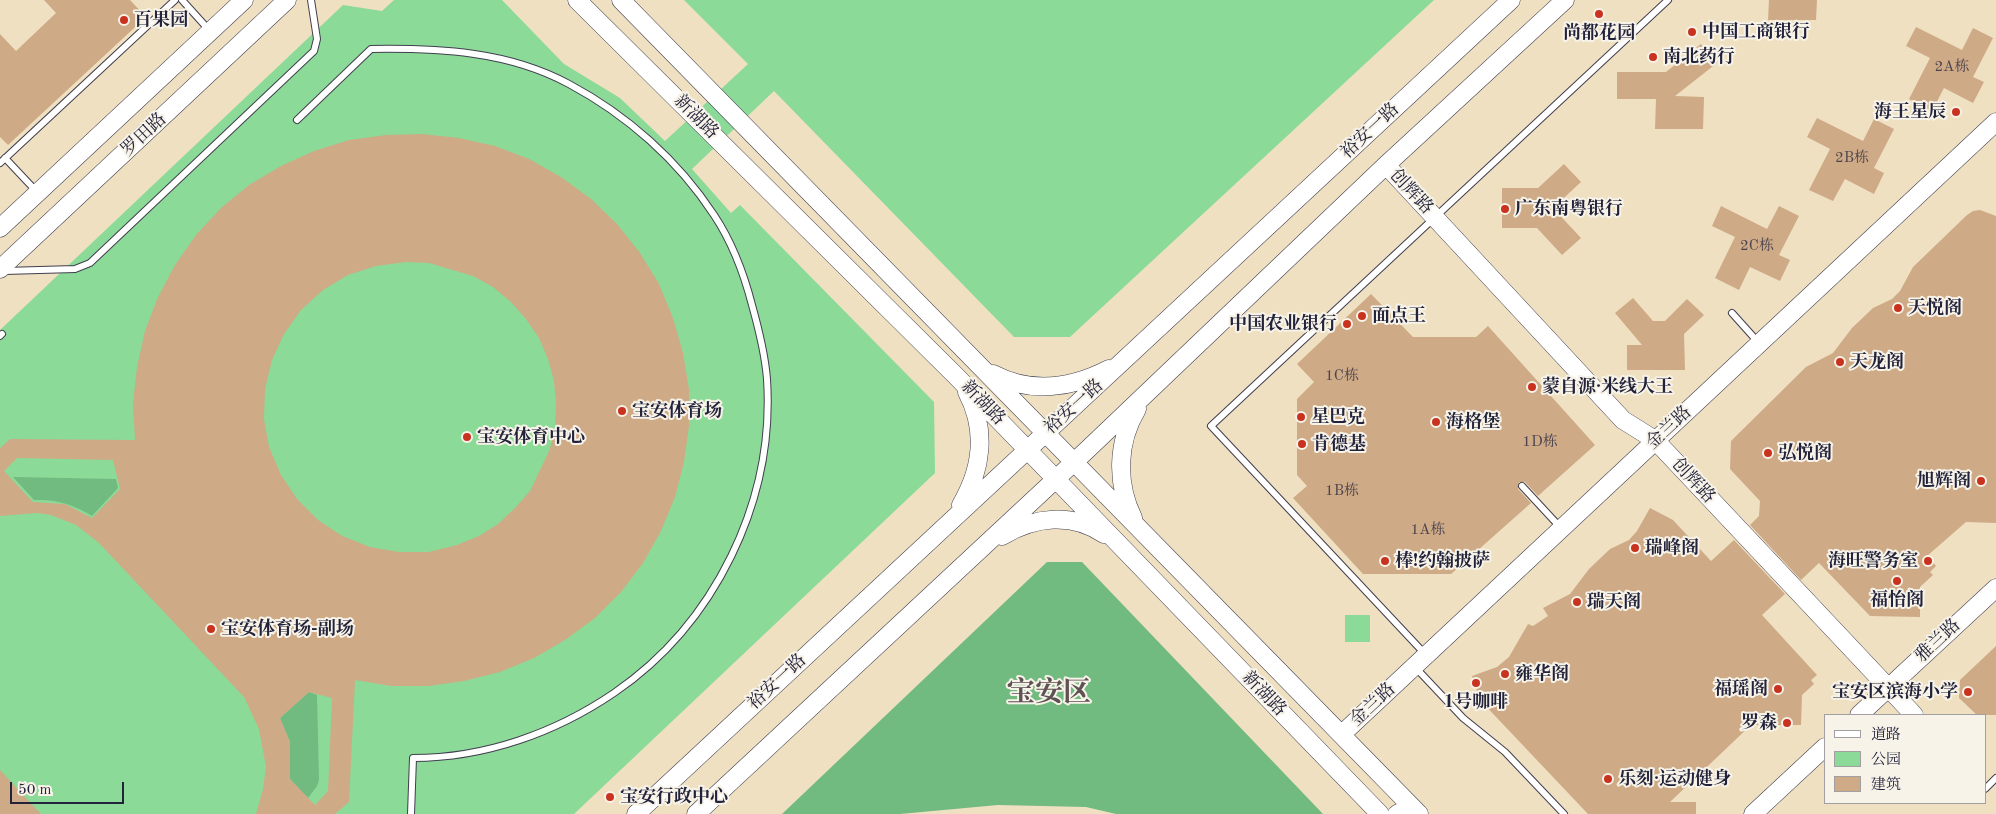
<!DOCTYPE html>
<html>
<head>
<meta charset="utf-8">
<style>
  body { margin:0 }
  #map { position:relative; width:1996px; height:814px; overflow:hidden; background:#efe0c1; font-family:"Old Standard TT","Noto Serif SC",serif }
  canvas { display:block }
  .legend { position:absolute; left:1824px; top:714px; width:162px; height:90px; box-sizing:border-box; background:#f7f3e8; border:1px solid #a29fa3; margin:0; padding:6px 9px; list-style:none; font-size:15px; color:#22223b }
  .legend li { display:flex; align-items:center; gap:10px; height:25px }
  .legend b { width:25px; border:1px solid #a29fa3 }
  .scale { position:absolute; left:10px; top:782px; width:114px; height:22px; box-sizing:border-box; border:2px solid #22223b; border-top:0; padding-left:6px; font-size:15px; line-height:18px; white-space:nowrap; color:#22223b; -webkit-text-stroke:4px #f7f3e8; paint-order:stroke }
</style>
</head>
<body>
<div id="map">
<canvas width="1996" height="814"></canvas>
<ul class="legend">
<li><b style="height:6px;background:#fff"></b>道路</li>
<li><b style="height:14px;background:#8cda98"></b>公园</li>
<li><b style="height:14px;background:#ceaa86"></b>建筑</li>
</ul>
<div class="scale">50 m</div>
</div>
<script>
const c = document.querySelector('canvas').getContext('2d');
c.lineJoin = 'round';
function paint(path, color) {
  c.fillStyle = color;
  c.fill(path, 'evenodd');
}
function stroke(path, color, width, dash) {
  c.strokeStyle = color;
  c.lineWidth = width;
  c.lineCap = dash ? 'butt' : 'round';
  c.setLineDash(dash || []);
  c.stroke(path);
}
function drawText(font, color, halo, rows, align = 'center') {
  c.font = font + ' "Old Standard TT","Noto Serif SC",serif';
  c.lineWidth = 4;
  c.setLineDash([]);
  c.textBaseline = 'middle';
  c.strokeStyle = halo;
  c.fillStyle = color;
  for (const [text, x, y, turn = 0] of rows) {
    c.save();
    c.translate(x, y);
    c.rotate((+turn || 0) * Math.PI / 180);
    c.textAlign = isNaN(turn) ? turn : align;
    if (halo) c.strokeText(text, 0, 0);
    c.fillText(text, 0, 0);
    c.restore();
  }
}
const green = new Path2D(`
  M394,0H502L564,64L620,98L665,141L748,64L684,0H1434L1070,337H1014L774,91L692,169L731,213L740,205L934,402L935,473L574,814H0V330L343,5L382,11Z
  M1345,615H1370V642H1345Z`);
const forest = new Path2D(`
  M13,477L116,479L118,488L92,516C73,504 56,499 34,500Z
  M1047,562H1082L1323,814H1116L1086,807L998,805L900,814H782Z
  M309,692L317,695L319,780L317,786L308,798L290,779V742L280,718Z`);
const building = new Path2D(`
  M44,0H130L146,17L8,145L0,137V34L16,51L56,13Z
  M1769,0H1817L1816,20H1768Z
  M1916,27L1962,50L1973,28L1993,38L1973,77L1984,82L1973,103L1944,88L1932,111L1909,99L1930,58L1906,46Z
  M1701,44L1717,63L1675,96L1704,97L1703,129H1655L1656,99H1617V72H1666Z
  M1817,118L1863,141L1874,119L1894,129L1874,168L1884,173L1874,194L1845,179L1833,201L1809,190L1830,149L1807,137Z
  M422,134L459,138L495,146L529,159L561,177L591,199L617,224L640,253L659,284L673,318L683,353L689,389V426L684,462L675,497L661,531L643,563L621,592L595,618L565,640L534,658L500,672L464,681L428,686H391L355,680L349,802L335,814H256L263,789L266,767L259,729L244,697L99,543L76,525L51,515L37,513L0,516V448L10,439L135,440L133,403L137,367L145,331L158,297L175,265L196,235L221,208L249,185L281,166L314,151L349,140L386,135ZM406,262L429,263L473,276L493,287L511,302L526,319L539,338L548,359L554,381L556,404L555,427L550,449L530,491L515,508L498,524L479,536L457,545L429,552H399L370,547L342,536L318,520L297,499L281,475L269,447L264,419L265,389L272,360L284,334L301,310L323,290L348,275L376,266ZM17,458L113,460L120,489L92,518L65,504L33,502L4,471ZM309,692L332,698L328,791L315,805L290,779V742L280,718Z
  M1564,164L1581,182L1553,208L1581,238L1562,255L1537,228H1502V188H1538Z
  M1721,206L1767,229L1779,206L1799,216L1779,255L1790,260L1780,281L1750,267L1739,290L1715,278L1735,237L1712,226Z
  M1980,210L1996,216V523L1966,522L1927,556L1936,566L1930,572L1933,575L1920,587V617L1870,616L1819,563L1801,580L1750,525L1759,516L1760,501L1730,469L1731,441L1806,367L1833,353L1852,328L1873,308L1892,299L1900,291L1913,267L1967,215L1973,211Z
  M1371,294L1413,337H1476L1488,326L1595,445L1538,496L1525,482H1519L1518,489L1531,503L1451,574H1363L1293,498L1307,486L1297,475V399L1314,382L1297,364Z
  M1633,298L1653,321H1665L1687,299L1704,315L1684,334L1685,370H1627V345H1642L1615,313Z
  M1650,508L1673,520L1711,561L1734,540L1785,594L1762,615L1817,675L1811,680L1814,684L1802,695L1801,725H1751L1670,802H1696V814H1588L1480,700L1472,676L1497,667L1509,657L1528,624L1533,626L1548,616L1543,608L1570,594L1589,569L1610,549L1629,540L1637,531Z
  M1996,646V715H1977L1959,698L1960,680Z
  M0,770L11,782L41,814H0Z`);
const lane = new Path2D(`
  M182,0L210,31
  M297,120L371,49C439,48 508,51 569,84C627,115 678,160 714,215C732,242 744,274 752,305C759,330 765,354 767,379C775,501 715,624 614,693C555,733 485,758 413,758L411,814
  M5,158L37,192
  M0,163L175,0
  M4,271L75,269L90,263L314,51L317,39L311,0
  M1732,313L1758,342
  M0,336L2,334
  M1522,486L1560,527
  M1425,654L1211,426L1668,0
  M1415,667L1463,718L1505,752L1564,814
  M1985,789L1996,778`);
const secondary = new Path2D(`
  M577,0L957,377L1380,814
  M621,0L1419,814
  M1386,165L1623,420L1655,440L1914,715
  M0,228L244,0
  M0,269L287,0
  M993,374C1031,394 1072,388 1109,369
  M961,505C982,469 987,430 967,392
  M1133,518C1116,483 1117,442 1137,409
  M1002,536C1034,517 1071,512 1104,534
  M1859,715L1996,588
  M1342,734L1996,122
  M636,814L1511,0
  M696,814L1087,450L1386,165L1565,0
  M1397,814L1406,809L1419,814
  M1753,814L1825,747`);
const markers = [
  [1599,14,5,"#c8321e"],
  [124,20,5,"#c8321e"],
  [1692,32,5,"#c8321e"],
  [1653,57,5,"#c8321e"],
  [1956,112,5,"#c8321e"],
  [1505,209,5,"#c8321e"],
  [1898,308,5,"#c8321e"],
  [1362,316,5,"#c8321e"],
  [1347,324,5,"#c8321e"],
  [1840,362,5,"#c8321e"],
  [1532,387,5,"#c8321e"],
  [622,411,5,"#c8321e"],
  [1301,417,5,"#c8321e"],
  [1436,422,5,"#c8321e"],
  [467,437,5,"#c8321e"],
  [1302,444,5,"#c8321e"],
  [1768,453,5,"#c8321e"],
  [1981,481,5,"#c8321e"],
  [1635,548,5,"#c8321e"],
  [1385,561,5,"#c8321e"],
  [1928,561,5,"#c8321e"],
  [1897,581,5,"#c8321e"],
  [1577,602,5,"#c8321e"],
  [211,629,5,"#c8321e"],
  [1505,674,5,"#c8321e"],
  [1476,683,5,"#c8321e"],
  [1778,689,5,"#c8321e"],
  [1968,692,5,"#c8321e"],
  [1787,723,5,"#c8321e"],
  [1608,779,5,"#c8321e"],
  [610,797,5,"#c8321e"]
];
const numberNames = [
  ["2A栋",1952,67],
  ["2B栋",1852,158],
  ["2C栋",1757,246],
  ["1C栋",1342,376],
  ["1D栋",1540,442],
  ["1B栋",1342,491],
  ["1A栋",1428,530]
];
const poiNames = [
  ["百果园",134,20],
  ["中国工商银行",1702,32],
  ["尚都花园",1599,33,"center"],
  ["南北药行",1663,57],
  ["海王星辰",1946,112,"right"],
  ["广东南粤银行",1515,209],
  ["天悦阁",1908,308],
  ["面点王",1372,316],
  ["中国农业银行",1337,324,"right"],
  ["天龙阁",1850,362],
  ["蒙自源·米线大王",1542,387],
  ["宝安体育场",632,411],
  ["星巴克",1311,417],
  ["海格堡",1446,422],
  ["宝安体育中心",477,437],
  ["肯德基",1312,444],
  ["弘悦阁",1778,453],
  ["旭辉阁",1971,481,"right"],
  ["瑞峰阁",1645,548],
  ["棒!约翰披萨",1395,561],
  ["海旺警务室",1918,561,"right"],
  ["福怡阁",1897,600,"center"],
  ["瑞天阁",1587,602],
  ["宝安体育场-副场",221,629],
  ["雍华阁",1515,674],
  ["福瑶阁",1768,689,"right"],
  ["宝安区滨海小学",1958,692,"right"],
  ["1号咖啡",1476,702,"center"],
  ["罗森",1777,723,"right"],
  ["乐刻·运动健身",1618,779],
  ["宝安行政中心",620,797]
];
const streetNames = [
  ["新湖路",696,117,45],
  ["裕安一路",1370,131,-43],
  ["罗田路",144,135,-43],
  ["创辉路",1411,192,47],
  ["新湖路",983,403,46],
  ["裕安一路",1074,407,-42],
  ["金兰路",1669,428,-43],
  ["创辉路",1693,481,47],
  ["雅兰路",1938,641,-43],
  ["裕安一路",777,682,-43],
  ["新湖路",1264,694,46],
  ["金兰路",1373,705,-43]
];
const townNames = [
  ["宝安区",1049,694]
];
paint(green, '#8cda98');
paint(forest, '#71ba80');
paint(building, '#ceaa86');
stroke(lane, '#413e4f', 8);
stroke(secondary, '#413e4f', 19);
stroke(lane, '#fff', 6);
stroke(secondary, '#fff', 18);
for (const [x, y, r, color] of markers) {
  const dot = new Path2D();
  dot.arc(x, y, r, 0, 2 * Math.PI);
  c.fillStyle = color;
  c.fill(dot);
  stroke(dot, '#f7f3e8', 2);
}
drawText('15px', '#4d444e', null, numberNames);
drawText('bold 18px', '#22223b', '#f7f3e8', poiNames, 'left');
drawText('18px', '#22223b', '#f7f3e8', streetNames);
drawText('bold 28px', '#5e5255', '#f7f3e8', townNames);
</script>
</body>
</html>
